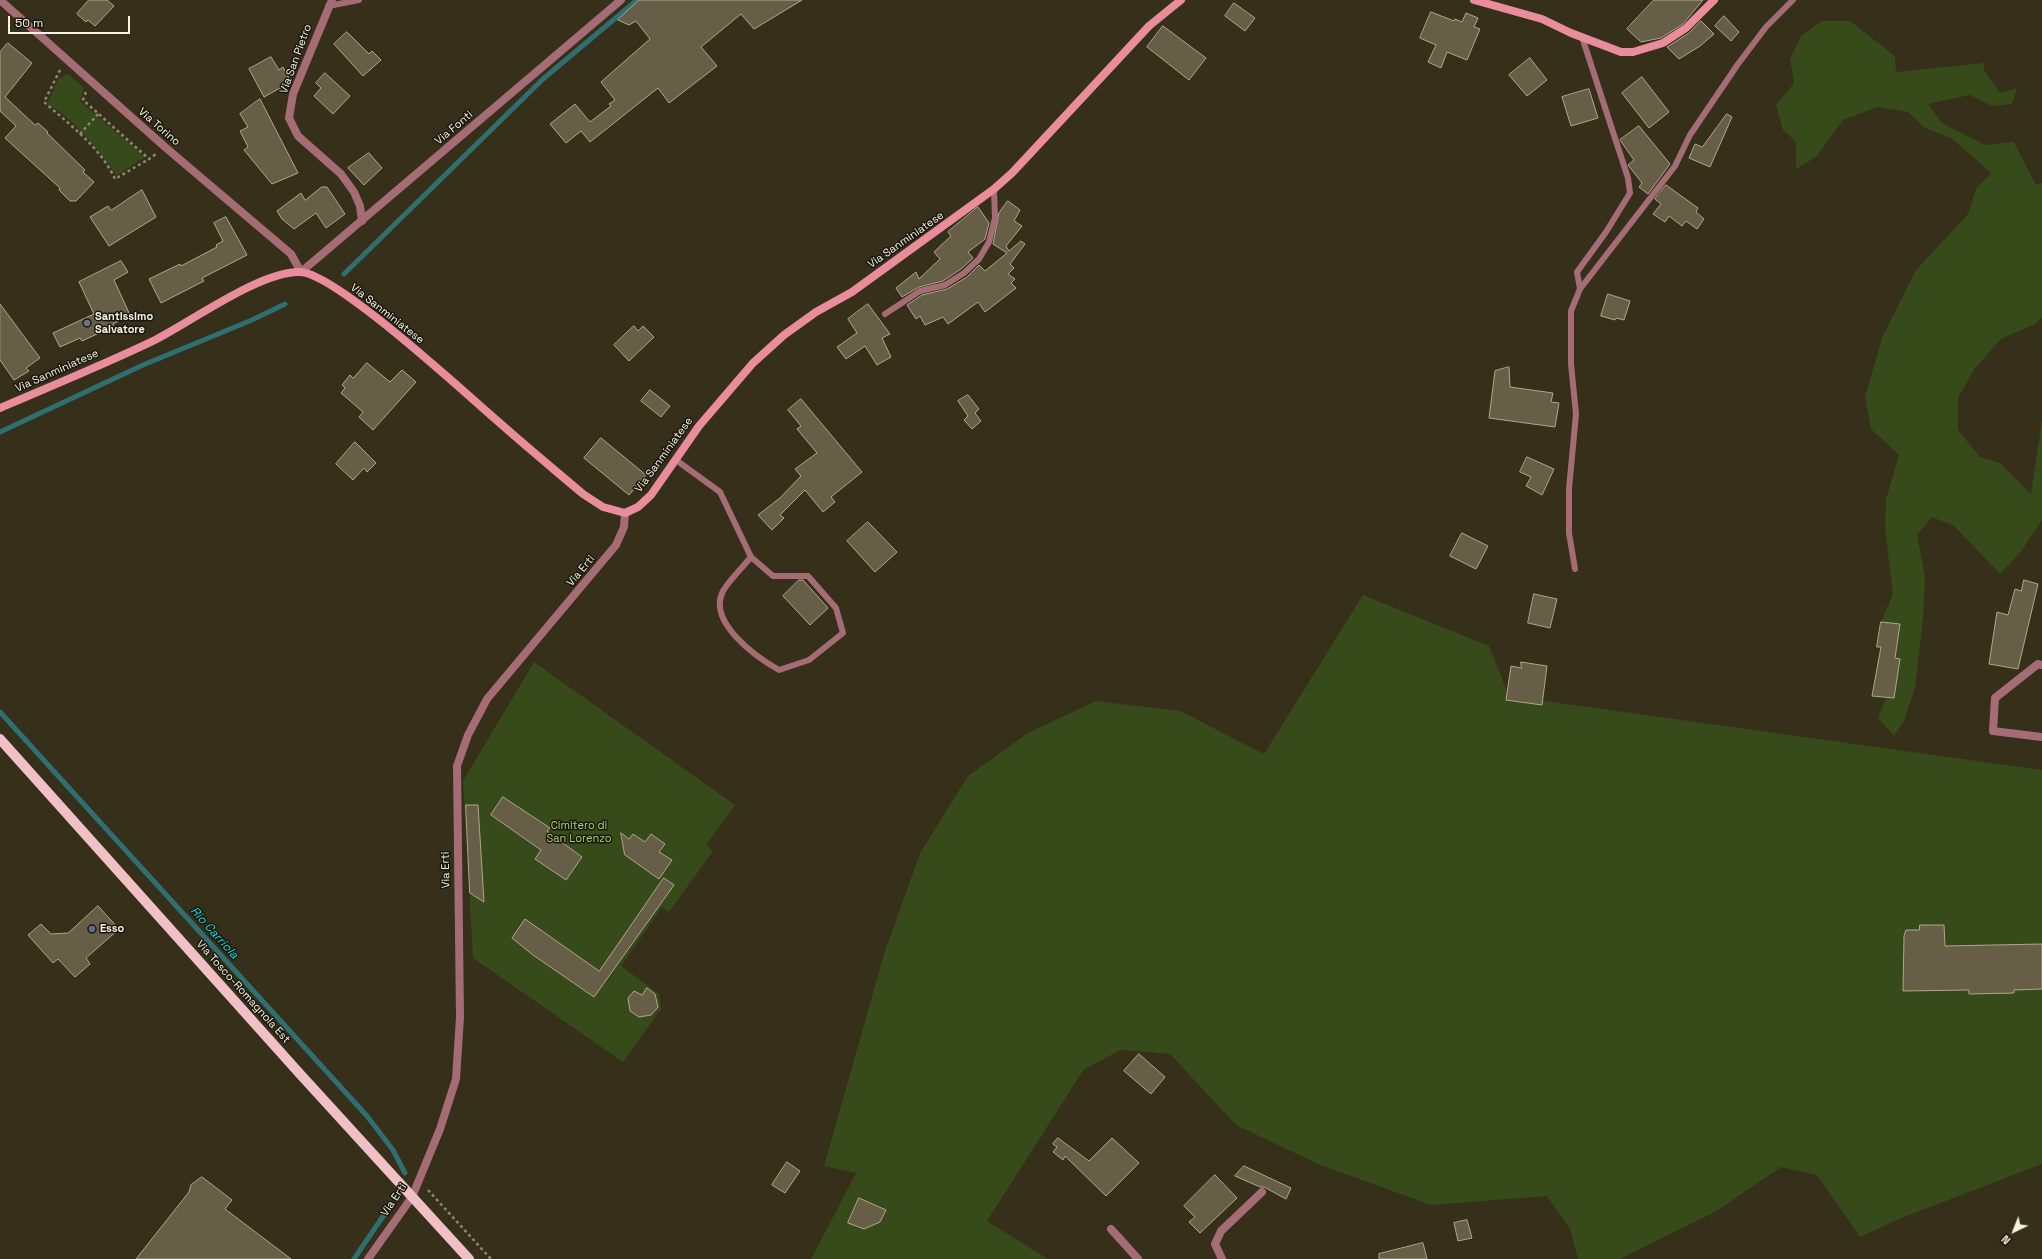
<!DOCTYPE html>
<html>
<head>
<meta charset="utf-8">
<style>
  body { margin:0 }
  #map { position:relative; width:2042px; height:1259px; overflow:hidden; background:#362f19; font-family:"Space Grotesk",sans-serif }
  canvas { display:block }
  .north { position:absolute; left:1994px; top:1211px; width:40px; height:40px; -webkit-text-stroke:3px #1b170e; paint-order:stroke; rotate:223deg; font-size:11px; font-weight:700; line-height:16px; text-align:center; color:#f6f2e4 }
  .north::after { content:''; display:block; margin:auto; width:14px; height:18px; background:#f6f2e4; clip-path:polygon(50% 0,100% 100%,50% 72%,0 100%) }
  .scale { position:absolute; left:8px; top:16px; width:122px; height:18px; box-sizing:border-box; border:2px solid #f6f2e4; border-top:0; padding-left:5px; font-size:12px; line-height:14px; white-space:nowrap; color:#f6f2e4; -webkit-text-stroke:3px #1b170e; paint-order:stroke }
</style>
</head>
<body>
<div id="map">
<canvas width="2042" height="1259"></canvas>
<div class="north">N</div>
<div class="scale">50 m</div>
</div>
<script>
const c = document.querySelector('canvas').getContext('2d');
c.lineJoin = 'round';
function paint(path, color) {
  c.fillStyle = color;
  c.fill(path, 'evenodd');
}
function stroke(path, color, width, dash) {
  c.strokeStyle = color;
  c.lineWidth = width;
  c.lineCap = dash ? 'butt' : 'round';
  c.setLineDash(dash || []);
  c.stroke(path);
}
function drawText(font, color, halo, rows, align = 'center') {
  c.font = font + ' "Space Grotesk",sans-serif';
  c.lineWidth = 3;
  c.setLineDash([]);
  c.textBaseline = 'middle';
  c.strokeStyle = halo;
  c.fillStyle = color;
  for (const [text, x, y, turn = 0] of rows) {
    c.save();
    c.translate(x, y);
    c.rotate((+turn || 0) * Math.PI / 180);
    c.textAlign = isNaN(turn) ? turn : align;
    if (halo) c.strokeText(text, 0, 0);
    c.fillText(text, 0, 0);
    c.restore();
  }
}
const green = new Path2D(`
  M1822,21H1850L1895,56L1896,72L1984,63V70L2000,93L2017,88L2012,104L1992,106L1970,95L1928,104L1942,123L1985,145L2014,142L2036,185L2042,183V317L2035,324L2001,339L1975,368L1958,398V430L1980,457L2000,463L2031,494L2042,419V520L2020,553L2000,574L1954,526L1932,517L1917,535L1925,576L1923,619L1915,688L1904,721L1894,736L1878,718L1886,697L1894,698L1900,659L1895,658L1900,624L1881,622L1893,594L1885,528L1886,499L1899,455L1871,429L1865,397L1882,338L1916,270L1968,214L1976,189L1991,173L1951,138L1925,128L1908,112L1877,107L1843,120L1816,157L1796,169V142L1783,130L1776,105L1794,83L1790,59L1801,36Z
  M68,74L84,88L80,101L145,157L116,176C107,158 66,111 47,104L58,79Z
  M1363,595L1489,646L1509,696L2042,770V1164L1899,1219L1860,1237L1817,1175L1781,1167L1715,1212L1620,1259H1578L1570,1229L1547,1196L1431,1205L1318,1164L1236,1125L1170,1054L1121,1050L1084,1069L987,1221L1048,1259H811L856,1173L824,1166L884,954L920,853L968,776L1028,733L1096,701L1180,711L1264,754Z
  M534,662L735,805L706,845L713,851L669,912L662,907L621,966L659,994L661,1009L623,1062L473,958L463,781Z`);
const stream = new Path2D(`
  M344,274L543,79L637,0
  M0,432L143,365L252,320L285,304
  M0,712L367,1116L393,1150L405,1173
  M354,1259L388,1209`);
const building = new Path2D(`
  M89,0H107L114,6L95,26L88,20L86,22L77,14Z
  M639,0H802L754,29L741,14L701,47L717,66L669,103L658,88L590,142L581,131L566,143L550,124L575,104L590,122L611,106L609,104L615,100L601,82L650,39L636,21L629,25L618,20Z
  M1654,0H1703L1683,24L1661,38L1641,42L1627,29Z
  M1234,3L1255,18L1245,31L1225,16Z
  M1431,12L1454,21L1455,19L1462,22L1466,13L1478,18L1474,27L1480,29L1467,60L1447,52L1441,68L1428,62L1436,45L1420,38Z
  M1724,16L1739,32L1731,41L1715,26Z
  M1701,21L1714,34L1700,46L1679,59L1667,47L1689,33Z
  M1163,26L1206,58L1189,80L1147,47Z
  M347,32L369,54L372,51L381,60L363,76L334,44Z
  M8,43L32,63L5,97L35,125L38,123L48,132L47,133L85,170L83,172L94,182L76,201H70L59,190L60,188L5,138L16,126L0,111V52Z
  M271,57L279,70L283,67L291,82L264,97L249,69Z
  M1530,58L1547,80L1527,96L1509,75Z
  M325,73L350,96L333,114L314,96L321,88L316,83Z
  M1642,77L1669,112L1649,128L1622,93Z
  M1589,89L1598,118L1571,126L1562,97Z
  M260,99L298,173L272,184L244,150L248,147L240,131L248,127L240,114Z
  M1727,114L1732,117L1710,167L1689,158L1695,144L1702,147Z
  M1639,126L1670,164L1648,194L1639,187L1642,183L1628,165L1634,160L1620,140Z
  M369,153L382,168L364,185L348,168Z
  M1666,185L1698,208L1696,212L1704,219L1697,229L1686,221L1682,226L1669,216L1665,222L1653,214L1661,204L1655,199Z
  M322,187H327L345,214L326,228L316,213L294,229L282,219L277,211L301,193L305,200Z
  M142,190L156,217L109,246L90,217L108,206L111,210Z
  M1008,201L1020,210L1014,221L1022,226L1006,246L1009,251L1021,241L1025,244L1010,264L1014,268L1008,274L1015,279L1011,283L1016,288L985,312L978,302L948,324L943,317L925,325L920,316L916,319L907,305L922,295L947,289L967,277L979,265L985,271L1007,253L993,244L999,213Z
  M978,207L989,223L985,239L968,252L973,258L961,269L943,281L919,287L902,297L896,288L916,272L919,279L940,259L934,252L951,236L948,232Z
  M226,217L247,255L202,278L204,281L161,303L149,279L180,264L181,266L217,247L216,245L223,241L214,223Z
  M121,261L128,272L114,280L130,315L113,324L114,326L82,341L80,338L60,347L53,333L94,314L79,282Z
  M1608,294L1630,301L1624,320L1616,318L1615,320L1601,316Z
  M0,304L40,358L26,368L29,371L14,380L0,360Z
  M868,304L890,334L882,338L891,357L877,365L865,346L846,359L837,347L857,333L848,319Z
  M634,326L638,331L643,326L654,337L629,361L614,345Z
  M367,363L390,382L402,370L416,382L373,430L359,417L363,412L341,393L345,388L342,385L350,375L353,378Z
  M1509,367L1510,387L1553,393L1551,402L1559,403L1555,427L1489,418L1495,371Z
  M650,390L670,406L661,417L641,401Z
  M968,395L979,409L975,413L981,421L972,429L964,420L968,416L958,401Z
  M801,399L862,472L831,497L835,502L823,512L805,490L780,515L784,518L772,530L758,515L780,498L801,476L795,469L817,453L797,429L801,426L788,410Z
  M601,438L646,475L629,495L584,458Z
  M355,442L376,463L367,472L364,468L353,480L336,464Z
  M1527,457L1554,469L1542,495L1526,486L1531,477L1520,472Z
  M868,522L897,552L875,572L847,541Z
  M1462,533L1488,546L1476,569L1450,556Z
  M799,580H803L828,608L810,625L783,596Z
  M2024,580L2038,584L2018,669L1989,664L1997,612L2008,615L2015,589L2021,591Z
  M1534,594L1557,599L1550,628L1528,623Z
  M1881,622L1900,624L1895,658L1900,659L1894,698L1872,696L1881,647H1877Z
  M1521,662L1547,666L1542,705L1506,700L1511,666L1521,668Z
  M503,797L550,828L547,831L582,857L566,880L535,859L541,850L491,815Z
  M466,805H478L484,902L470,893Z
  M621,833L629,839L633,834L645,842L651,834L665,844L659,852L672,860L659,879L625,855Z
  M664,878L674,885L594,997L533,955L512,938L525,919L599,971Z
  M98,906L119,929L86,958L90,964L75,977L58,959L53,963L28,935L41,924L51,934L68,933Z
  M1920,925H1944L1945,946L2042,944V989L2014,990V993L1969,994V990L1903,991L1904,936L1906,930H1919Z
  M647,988L655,994L658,1007L651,1015L639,1017L630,1011L628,998L634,991L642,995Z
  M1139,1054L1165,1077L1151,1094L1124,1071Z
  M1058,1138L1089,1161L1112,1138L1139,1163L1106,1196L1065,1156L1063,1160L1053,1152L1057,1147L1053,1144Z
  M787,1162L800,1171L785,1193L772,1185Z
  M1244,1166L1291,1188L1286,1199L1264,1187H1260L1235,1176Z
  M1215,1175L1237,1198L1200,1233L1189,1222L1195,1217L1184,1206Z
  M202,1177L232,1200L225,1209L291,1259H136L189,1192L191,1185Z
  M859,1198L886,1210L880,1222L864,1229L848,1223Z
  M1467,1220L1472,1238L1458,1241L1454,1223Z
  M1423,1243L1427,1259H1379V1254Z`);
const path = new Path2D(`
  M60,70L44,102C70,125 100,147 115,179L149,159
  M86,92L83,100L149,159L156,154
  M80,134L98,114
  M428,1190L491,1259`);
const lane = new Path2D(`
  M328,6L359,0
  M1580,289L1577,272L1606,232L1630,193L1628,178L1582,37
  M885,314L920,291L945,285L964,273L979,259L989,242L995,218L994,189
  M676,460L720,492L751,557L773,576H808L836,608L843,633L809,660L779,670C756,657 707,622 723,591C730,579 742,568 751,557
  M1575,569L1569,533V489L1576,414L1571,364V311L1580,289L1675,166L1690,135L1738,64L1766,27L1793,0`);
const street = new Path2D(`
  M0,0L165,147L291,254L301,272L621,0
  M332,0L293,94L289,118L298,136L341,174L354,192L360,206L362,221
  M2042,665L2038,664L1995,698L1993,731L2042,737
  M1111,1229L1138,1259
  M368,1259L412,1197L440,1129L456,1079L460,1017L457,766L468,735L487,699L616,545L624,527L625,513
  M1222,1259L1215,1244L1221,1231L1262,1192`);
const secondary = new Path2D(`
  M1474,0L1542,19L1571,33L1621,52H1633L1663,43L1686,28L1714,0
  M0,408C51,386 103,365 153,341C191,322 260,271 300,272C336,273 468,396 501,424C528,448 556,471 583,494L603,507L625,513L638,507L651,495L699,426L753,363L784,335L816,312L852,292L994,189L1012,173L1149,26L1181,0`);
const primary = new Path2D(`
  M0,739L300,1074L469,1259`);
const markers = [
  [87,323,4,"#6b7280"],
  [92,929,4,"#5c6f8a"]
];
const streetNames = [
  ["Via San Pietro",296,59,-70],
  ["Via Torino",159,127,41],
  ["Via Fonti",454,128,-40],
  ["Via Sanminiatese",906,240,-35],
  ["Via Sanminiatese",387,314,38],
  ["Via Sanminiatese",57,371,-24],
  ["Via Sanminiatese",664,455,-54],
  ["Via Erti",581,571,-50],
  ["Via Erti",446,870,-91],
  ["Via Tosco-Romagnola Est",243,992,48],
  ["Via Erti",394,1200,-56]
];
const poiNames = [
  ["Santissimo",95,317],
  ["Salvatore",95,330],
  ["Esso",100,929]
];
const parkNames = [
  ["Cimitero di",579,826],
  ["San Lorenzo",579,839]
];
const waterNames = [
  ["Rio Carriola",214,933,48]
];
paint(green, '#374a19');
stroke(stream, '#2f6f72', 5);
paint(building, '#665e47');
stroke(building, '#b0a78e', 1);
stroke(path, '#8c8674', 2.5, [3, 3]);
stroke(lane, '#a66c75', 6);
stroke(street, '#a66c75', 8);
stroke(secondary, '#e98c9c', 8);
stroke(primary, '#f1bfc6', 10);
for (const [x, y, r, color] of markers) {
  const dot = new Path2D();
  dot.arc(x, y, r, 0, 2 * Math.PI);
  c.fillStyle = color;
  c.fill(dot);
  stroke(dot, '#1b170e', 1.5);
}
drawText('11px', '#f6f2e4', '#1b170e', streetNames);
drawText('bold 11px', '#f6f2e4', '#1b170e', poiNames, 'left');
drawText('11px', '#a7d26c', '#1b170e', parkNames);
drawText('italic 12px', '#0cdfe7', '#1b170e', waterNames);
</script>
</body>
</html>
